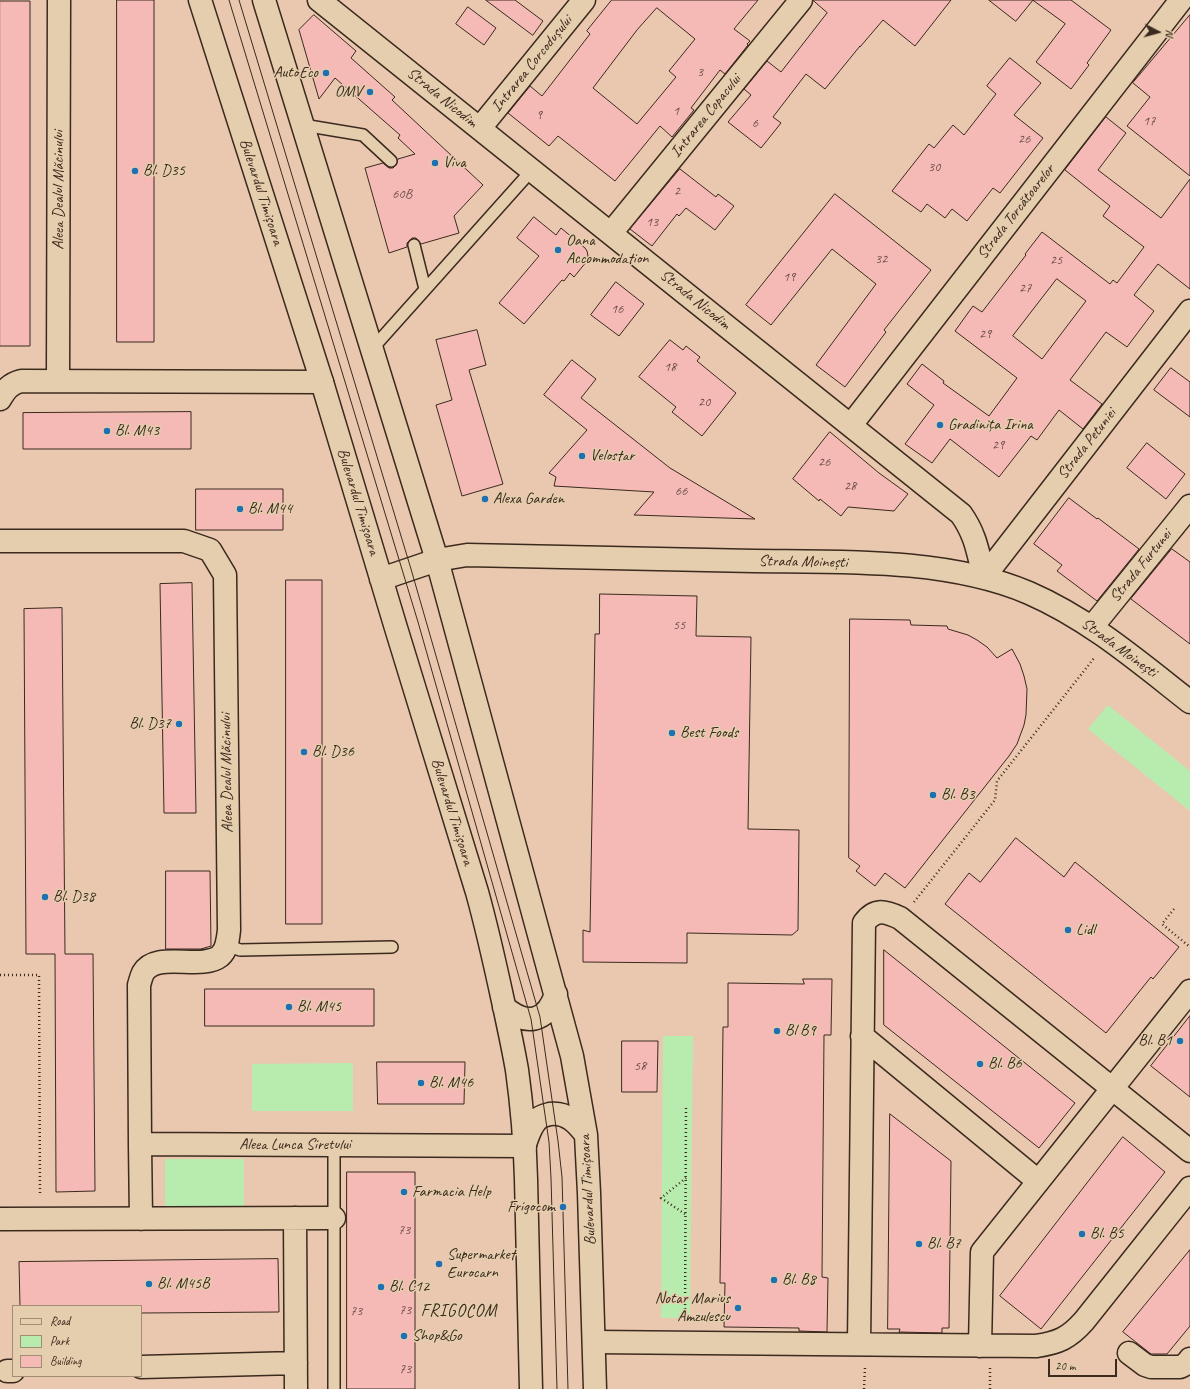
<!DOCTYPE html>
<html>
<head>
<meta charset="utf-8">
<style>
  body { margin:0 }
  #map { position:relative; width:1190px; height:1389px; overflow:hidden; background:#eac8b0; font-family:Caveat,sans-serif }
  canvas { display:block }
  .legend { position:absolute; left:12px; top:1305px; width:130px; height:72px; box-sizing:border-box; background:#e5ceae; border:1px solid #a18c74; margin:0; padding:5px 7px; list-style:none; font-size:12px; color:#3b2a1e }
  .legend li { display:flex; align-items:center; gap:8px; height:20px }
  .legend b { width:20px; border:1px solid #a18c74 }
  .north { position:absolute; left:1138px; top:12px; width:40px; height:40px; -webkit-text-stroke:3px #e5ceae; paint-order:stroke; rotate:96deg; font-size:11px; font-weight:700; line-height:16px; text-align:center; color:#3b2a1e }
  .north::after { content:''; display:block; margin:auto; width:14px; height:18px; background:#3b2a1e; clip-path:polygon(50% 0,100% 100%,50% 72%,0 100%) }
  .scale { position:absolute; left:1048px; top:1359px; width:69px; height:18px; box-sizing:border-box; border:2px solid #3b2a1e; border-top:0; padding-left:5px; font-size:12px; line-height:14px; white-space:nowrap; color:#3b2a1e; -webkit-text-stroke:3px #e5ceae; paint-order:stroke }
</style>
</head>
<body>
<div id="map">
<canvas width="1190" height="1389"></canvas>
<ul class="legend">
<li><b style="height:5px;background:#e5ceae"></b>Road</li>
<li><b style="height:11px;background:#b8ecae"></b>Park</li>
<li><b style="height:11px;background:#f5b9b6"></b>Building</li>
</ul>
<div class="north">N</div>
<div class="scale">20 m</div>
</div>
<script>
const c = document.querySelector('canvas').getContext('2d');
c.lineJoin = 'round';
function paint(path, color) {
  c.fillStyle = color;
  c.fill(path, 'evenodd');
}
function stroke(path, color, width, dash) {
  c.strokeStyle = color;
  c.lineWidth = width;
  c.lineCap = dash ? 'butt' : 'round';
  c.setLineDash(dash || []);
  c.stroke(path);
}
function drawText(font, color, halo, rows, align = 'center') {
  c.font = font + ' Caveat,sans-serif';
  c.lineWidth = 3;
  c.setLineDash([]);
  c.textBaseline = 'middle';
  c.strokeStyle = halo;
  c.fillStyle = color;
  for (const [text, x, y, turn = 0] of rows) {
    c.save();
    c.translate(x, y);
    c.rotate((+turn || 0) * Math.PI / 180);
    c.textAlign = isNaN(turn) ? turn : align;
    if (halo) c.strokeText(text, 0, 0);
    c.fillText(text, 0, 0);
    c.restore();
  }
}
const green = new Path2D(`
  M1108,705L1190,771V811L1088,729Z
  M663,1036H693L690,1318H661Z
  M353,1063V1111H252V1064Z
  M165,1159H244V1206H165Z`);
const building = new Path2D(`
  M117,0H154V342H117Z
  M486,0H515L543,21L533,35Z
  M612,0H758L734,29L750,41L747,44L748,45L725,74L720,70L691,108L694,110L672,137L660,126L615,181L558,136L549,146L508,113L530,86L542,96L590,34L587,31ZM657,8L695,39L669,71L676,77L637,124L593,88L637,30Z
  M813,0H951L915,46L883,20L860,47V46L825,89L806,74L773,117L781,123L761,148L728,122L751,95L744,89L767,61L781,72L827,13Z
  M989,0H1033L1016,21Z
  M1033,0H1071L1111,30L1087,63L1089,65L1071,89L1036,62L1065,24Z
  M0,1H30V346H0Z
  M468,7L496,28L484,45L456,24Z
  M314,15L356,51L351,58L395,97L392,100L483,185L454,216L459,233L421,244L416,238H412L407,243V247L389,253L365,168L383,163L389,168H393L396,165L398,159L415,154L398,138L400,135L335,78L319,99L299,30Z
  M1190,15V176L1127,126L1150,97L1133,83Z
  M1010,58L1041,83L1014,115L1043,138L1000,193L993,188L967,221L952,209L945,218L927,204L921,212L892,191L929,144L934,148L953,125L964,135L996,94L987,86Z
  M1106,117L1126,133L1098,170L1161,218L1190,179V289L1158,264L1134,295L1154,311L1127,347L1106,332L1070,380L1102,404L1083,429L1059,410L1037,440L1031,436L999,477L950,439L932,463L905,444L934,405L907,384L922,364L944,381L943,383L989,416L1017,378L955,331L973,306L982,312L1026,255L1025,254L1042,232L1110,284L1113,280L1117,283L1144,247L1103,216L1110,206L1065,170ZM1057,279L1086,301L1042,359L1013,336Z
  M680,169L716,197L718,194L734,206L715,230L686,208L679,216L677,214L652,246L630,229Z
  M835,194L931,270L884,330L886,332L845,387L816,365L876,284L832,249L771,325L746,305Z
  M534,217L556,235L561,228L585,248L587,251L588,256L587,261L574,277L570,273L564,281L562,280L524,324L499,303L539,256L517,238Z
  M616,282L644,304L619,336L591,315Z
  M477,330L486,365L469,370L503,484L462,496L436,405L452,400L436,340Z
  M670,340L683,350L686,346L700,357L697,361L736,393L702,436L672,412L676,407L639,377Z
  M572,360L596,379L581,398L670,468L755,519L634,515L654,492L554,486L556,477L549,473L587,430L544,395Z
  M1171,368L1190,382V417L1154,390Z
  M191,412V449H23V413Z
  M830,432L879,473L908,494L894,511L848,507L841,516L820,499L819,501L793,479Z
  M1147,443L1185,474L1166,499L1127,468Z
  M196,489H283V530H196Z
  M1069,498L1097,519L1098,518L1139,549L1097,601L1057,571L1062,565L1034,544Z
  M1172,549L1190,562V644L1131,599Z
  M286,580H322V924H286Z
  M192,583L196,813H164L160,584Z
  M600,594L697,596L696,636L751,637L748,829L799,830L798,930L792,935L687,933V963L583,962V930L590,932L595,634H599Z
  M62,608L65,954H93L95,1191L56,1192L55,954H26L24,609Z
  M850,619L910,620L911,625L947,626L948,629L968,635L977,640L987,647L997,658L1012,649L1020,664L1024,676L1027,689L1026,715L1024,725L1017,744L1009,756L905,888L885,873L875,886L856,871L860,866L849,858Z
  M1016,838L1064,877L1075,862L1179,947L1153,979L1151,977L1106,1033L945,904L969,873L980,882Z
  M166,871H210L211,946L201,949H166Z
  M884,950L1075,1103L1039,1148L884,1025Z
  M803,979H832L831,1035H824L822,1277L828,1278L827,1332L799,1331V1328L724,1327L725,1283H720L721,1207L723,1027H728V983L804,984Z
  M205,989H374V1026H205Z
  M1190,1016V1097L1151,1066Z
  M622,1041H658L657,1092H622Z
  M377,1062H465L464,1104H378Z
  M890,1114L951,1161L949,1328H942V1333L899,1332L900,1329H888Z
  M1123,1137L1165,1172L1041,1329L1000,1296Z
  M347,1172H415V1389H347Z
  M1190,1250V1326L1167,1354H1151L1123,1332Z
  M278,1259L279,1312L141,1313V1306H20L19,1262Z`);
const path = new Path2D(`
  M914,902L995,800L997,781L1095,657
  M1174,909L1162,924L1190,947
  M0,975H39L40,1196
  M685,1214L661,1198L686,1178
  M685,1321L686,1106
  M864,1389L865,1367
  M990,1389V1368`);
const service = new Path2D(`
  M303,125L363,135L391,161
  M414,245L425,289
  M372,349L532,170
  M227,945L240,950L392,947
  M334,1389V1146`);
const minor = new Path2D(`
  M319,0L961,514C976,535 978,553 984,577
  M480,128L584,0
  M611,233L801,0
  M58,381L59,0
  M0,399C6,389 10,384 21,381L322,382
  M851,425L1181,0
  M0,541H184L210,550L225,575L229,930C228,939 227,950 220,956C201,971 156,950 143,973C141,977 140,982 139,985L140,1144
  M984,577L1190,311
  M1092,627L1190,506
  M862,1036L1038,1181
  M295,1218L296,1389
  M0,1219L334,1218
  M141,1219L140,1144L525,1146
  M594,1342L1036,1346C1058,1343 1069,1338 1084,1321L1190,1188
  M859,1344L864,923C875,908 885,911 900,918L1190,1151
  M980,1346L982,1252L1190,991
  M1129,1353L1145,1365L1151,1367H1180L1186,1364L1190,1359
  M141,1367L296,1363
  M7,1371H13`);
const secondary = new Path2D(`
  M200,0L322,382L396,628L477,892C487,928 495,964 503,1001C508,1024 513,1047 517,1070C522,1106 525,1143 526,1179L531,1389
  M264,0L437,560L572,1056L586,1135L589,1193L595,1389
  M381,579L437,560L467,555C563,557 658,559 754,561C841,562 948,558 1029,593C1089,619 1139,662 1190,702
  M504,1007C526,1026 546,1023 556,994
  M525,1144C528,1136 531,1125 538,1119C541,1116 546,1115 550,1114C567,1112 577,1123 586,1135`);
const tram = new Path2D(`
  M229,0L418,622L531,1019L549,1142L551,1178L557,1389
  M239,0L411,569L540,1017L558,1141L562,1177L568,1389`);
const markers = [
  [326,73,4,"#1f6fb2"],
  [370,92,4,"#1f6fb2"],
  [435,163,4,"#1f6fb2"],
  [135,171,4,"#1f6fb2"],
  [558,250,4,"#1f6fb2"],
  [940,425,4,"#1f6fb2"],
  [107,431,4,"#1f6fb2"],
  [582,456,4,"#1f6fb2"],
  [485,499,4,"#1f6fb2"],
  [240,509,4,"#1f6fb2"],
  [179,724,4,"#1f6fb2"],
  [672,733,4,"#1f6fb2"],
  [304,752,4,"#1f6fb2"],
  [933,795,4,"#1f6fb2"],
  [45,897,4,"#1f6fb2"],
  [1068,930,4,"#1f6fb2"],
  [289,1007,4,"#1f6fb2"],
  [777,1031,4,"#1f6fb2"],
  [1180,1041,4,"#1f6fb2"],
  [980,1064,4,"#1f6fb2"],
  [421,1083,4,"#1f6fb2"],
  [404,1192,4,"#1f6fb2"],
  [563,1207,4,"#1f6fb2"],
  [1082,1234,4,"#1f6fb2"],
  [919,1244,4,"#1f6fb2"],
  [439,1264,4,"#1f6fb2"],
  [774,1280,4,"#1f6fb2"],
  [149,1284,4,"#1f6fb2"],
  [381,1287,4,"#1f6fb2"],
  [738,1308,4,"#1f6fb2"],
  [404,1336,4,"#1f6fb2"]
];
const numberNames = [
  ["3",700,72],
  ["1",676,111],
  ["9",539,115],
  ["17",1149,121],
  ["6",755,123],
  ["26",1024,139],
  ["30",934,167],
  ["2",677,191],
  ["60B",402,194],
  ["13",652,222],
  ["32",881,259],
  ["25",1056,260],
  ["19",789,277],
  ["27",1025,288],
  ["16",617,309],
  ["29",985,334],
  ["18",670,367],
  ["20",704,402],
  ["29",998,445],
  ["26",824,462],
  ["28",850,486],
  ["66",681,491],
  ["55",679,625],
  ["58",640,1066],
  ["73",404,1230],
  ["73",405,1310],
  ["73",356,1311],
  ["73",405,1369]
];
const streetNames = [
  ["Intrarea Corcodușului",532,64,-51],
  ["Strada Nicodim",442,98,39],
  ["Intrarea Copacului",706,116,-51],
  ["Aleea Dealul Măcinului",59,190,-90],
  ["Bulevardul Timișoara",261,192,72],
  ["Strada Torcătoarelor",1016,212,-52],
  ["Strada Nicodim",695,300,39],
  ["Strada Petuniei",1087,444,-52],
  ["Bulevardul Timișoara",358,502,73],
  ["Strada Moinești",803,562,1],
  ["Strada Furtunei",1141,566,-51],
  ["Strada Moinești",1119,648,36],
  ["Aleea Dealul Măcinului",227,773,-91],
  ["Bulevardul Timișoara",452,812,73],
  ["Aleea Lunca Siretului",295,1145],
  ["Bulevardul Timișoara",588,1190,-93]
];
const poiNames = [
  ["AutoEco",318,73,"right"],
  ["OMV",362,92,"right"],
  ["Viva",443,163],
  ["Bl. D35",143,171],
  ["Oana",566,241],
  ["Accommodation",566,259],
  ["Gradinița Irina",948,425],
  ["Bl. M43",115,431],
  ["Velostar",590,456],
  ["Alexa Garden",493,499],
  ["Bl. M44",248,509],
  ["Bl. D37",171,724,"right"],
  ["Best Foods",680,733],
  ["Bl. D36",312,752],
  ["Bl. B3",941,795],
  ["Bl. D38",53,897],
  ["Lidl",1076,930],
  ["Bl. M45",297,1007],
  ["Bl B9",785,1031],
  ["Bl. B1",1172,1041,"right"],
  ["Bl. B6",988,1064],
  ["Bl. M46",429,1083],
  ["Farmacia Help",412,1192],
  ["Frigocom",555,1207,"right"],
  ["Bl. B5",1090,1234],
  ["Bl. B7",927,1244],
  ["Supermarket",447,1255],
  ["Eurocarn",447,1273],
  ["Bl. B8",782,1280],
  ["Bl. M45B",157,1284],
  ["Bl. C12",389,1287],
  ["Notar Marius",730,1299,"right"],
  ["Amzulescu",730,1317,"right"],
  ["Shop&Go",412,1336]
];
const neighbourhoodNames = [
  ["FRIGOCOM",459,1312]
];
paint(green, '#b8ecae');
paint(building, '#f5b9b6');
stroke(building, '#3b2a1e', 1);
stroke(service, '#3b2a1e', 14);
stroke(minor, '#3b2a1e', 25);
stroke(secondary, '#3b2a1e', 25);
stroke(path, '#3b2a1e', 2.5, [1, 3]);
stroke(service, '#e5ceae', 11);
stroke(minor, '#e5ceae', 22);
stroke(secondary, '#e5ceae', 22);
stroke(tram, '#3b2a1e', 1);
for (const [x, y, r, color] of markers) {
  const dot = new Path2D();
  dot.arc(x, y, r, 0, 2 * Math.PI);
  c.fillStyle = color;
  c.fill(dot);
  stroke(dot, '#e5ceae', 1.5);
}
drawText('14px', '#6a4e44', null, numberNames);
drawText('16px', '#3b2a1e', '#e5ceae', streetNames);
drawText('16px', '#3b2a1e', '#e5ceae', poiNames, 'left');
c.letterSpacing = '1px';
drawText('17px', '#3b2a1e', '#e5ceae', neighbourhoodNames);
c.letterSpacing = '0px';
</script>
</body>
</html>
